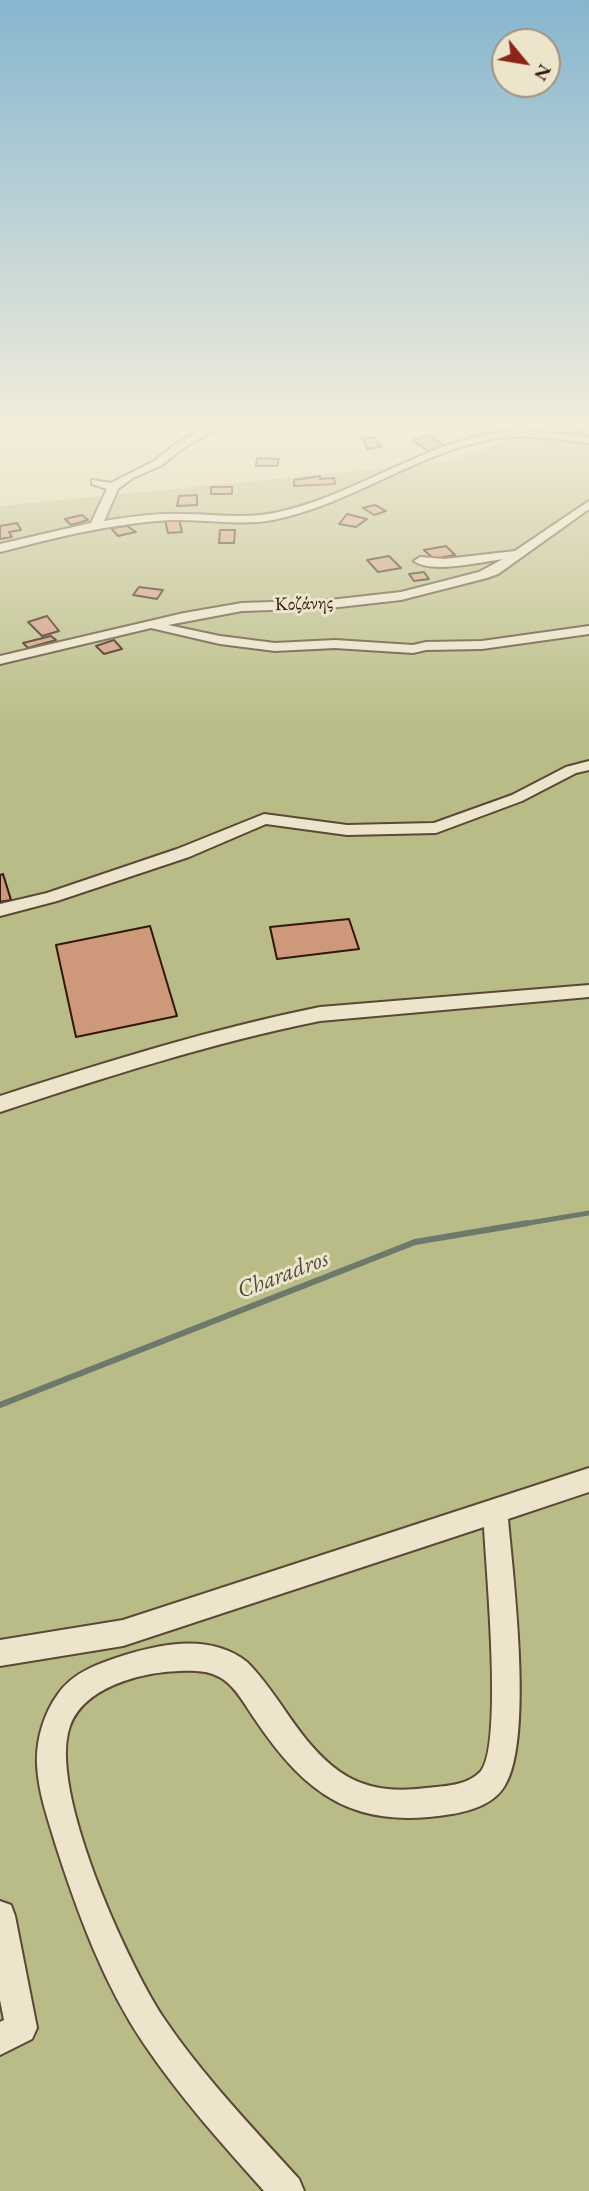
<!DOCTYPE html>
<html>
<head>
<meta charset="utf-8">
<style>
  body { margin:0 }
  #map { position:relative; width:589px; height:2191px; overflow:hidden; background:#e1d7b0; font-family:"EB Garamond",serif }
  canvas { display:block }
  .north { position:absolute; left:491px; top:28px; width:70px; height:70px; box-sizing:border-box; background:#ece5cc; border:2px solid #a1937f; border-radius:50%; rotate:120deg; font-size:19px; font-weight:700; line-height:28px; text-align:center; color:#31170c }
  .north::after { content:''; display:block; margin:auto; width:24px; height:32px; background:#8f2418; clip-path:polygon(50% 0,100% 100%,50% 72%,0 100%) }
</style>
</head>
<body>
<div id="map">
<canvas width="589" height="2191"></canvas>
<div class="north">N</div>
</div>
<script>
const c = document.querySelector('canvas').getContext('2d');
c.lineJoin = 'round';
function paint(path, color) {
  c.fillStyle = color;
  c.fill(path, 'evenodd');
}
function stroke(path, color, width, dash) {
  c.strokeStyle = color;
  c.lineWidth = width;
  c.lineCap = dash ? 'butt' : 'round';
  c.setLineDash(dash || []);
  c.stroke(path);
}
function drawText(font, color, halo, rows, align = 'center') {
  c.font = font + ' "EB Garamond",serif';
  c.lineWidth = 6;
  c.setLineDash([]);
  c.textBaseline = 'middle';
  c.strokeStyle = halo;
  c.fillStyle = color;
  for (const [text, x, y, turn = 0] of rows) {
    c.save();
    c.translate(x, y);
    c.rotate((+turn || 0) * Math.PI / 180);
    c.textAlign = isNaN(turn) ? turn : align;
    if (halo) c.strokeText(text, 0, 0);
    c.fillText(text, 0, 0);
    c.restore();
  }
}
const green = new Path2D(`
  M547,427H589V2191H0V506L447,462Z`);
const streamFar1 = new Path2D(`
  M517,1225L589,1213`);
const stream = new Path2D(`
  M0,1405L415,1242L528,1223`);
const building = new Path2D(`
  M539,427L579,428L583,432L554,433L543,432Z
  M429,435L447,447L429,452L413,440Z
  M362,438H375L381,447L367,449Z
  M257,458L279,459L277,466H256Z
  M320,476V479L334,478L335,484L294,486V480Z
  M211,487H232V494H211Z
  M197,495V505L177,506L179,496Z
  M375,505L386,511L374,515L363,508Z
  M347,514L367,519L356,527L339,524Z
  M82,515L88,520L71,525L65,519Z
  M179,519L182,532L168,533L165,520Z
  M17,523L21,530L9,532L12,537L0,539V526Z
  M127,526L136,532L118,536L111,528Z
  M220,530H235L234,543H219Z
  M446,546L455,555L434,559L424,550Z
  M389,556L401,568L378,572L367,560Z
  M424,572L429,579L414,581L409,574Z
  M139,587L163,590L157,599L133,595Z
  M47,616L59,631L42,636L28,622Z
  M51,636L56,640L28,648L23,643Z
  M114,640L122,649L104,654L96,646Z
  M3,874L11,900L0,902V875Z
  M349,919L359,949L277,959L270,927Z
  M150,926L177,1016L76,1037L56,945Z`);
const minor = new Path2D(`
  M207,427H220L182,449L162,465L133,478L118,489L104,521C130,517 157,513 183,514C213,514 244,519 274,513C349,498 413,449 488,434C521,428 556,433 589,437V443C556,439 521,433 488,440C413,455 349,505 273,520C240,526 206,519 172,520C113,523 58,537 0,552V544L91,523L107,489L92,484V480L111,483L154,461L174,445Z
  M589,501V509L498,574L487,578L401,600L330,608L242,611L168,625L220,636L275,643L335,640L413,645L426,642L482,641L589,626V634L482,649L426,650L413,653L335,648L275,651L220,644L151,628L0,664V656L184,613L242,603L330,600L401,592L479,572L503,559C481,562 431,574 414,561L420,557L445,559L515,551Z
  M589,761V770L576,773L522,801L436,833L347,835L266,824L189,857L57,901L0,916V904L47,893L177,849L264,814L347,825L434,823L512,795L566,767Z
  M589,985V997L320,1021C211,1043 106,1077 0,1112V1096C106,1062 211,1029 320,1007Z
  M589,1468V1492L508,1519C513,1578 534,1741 504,1787C493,1804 471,1811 452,1814C355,1830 307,1797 254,1718C238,1694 228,1672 196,1671C155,1669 86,1682 70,1726C47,1788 127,1962 163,2017C202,2075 252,2127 299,2179L304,2191H264C222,2144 179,2096 144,2044C103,1983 78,1914 56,1846C48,1819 38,1792 37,1764C36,1740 44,1713 58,1694C73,1672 100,1663 125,1655C164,1643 212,1634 247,1662C281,1696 299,1743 340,1772C366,1790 395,1792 426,1788C445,1786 467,1786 481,1771C503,1744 486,1569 484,1527L123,1646L0,1666V1640L123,1620Z
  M0,1901L11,1905L15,1916L37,2028L32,2039L0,2055V2022L4,2020L0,2000Z`);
const farStreetnames = [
  ["Κοζάνης",304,604,-2]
];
const waterNames = [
  ["Charadros",283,1275,-21]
];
paint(green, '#b9bc86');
stroke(streamFar1, '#6c796b', 5);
stroke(stream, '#6c796b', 6);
paint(building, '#ce987b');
stroke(building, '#31170c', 2);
stroke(minor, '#5d4735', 4);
paint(minor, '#ece5cc');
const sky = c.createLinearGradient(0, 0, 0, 734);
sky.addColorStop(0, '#86b6cf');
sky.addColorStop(0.58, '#f2eddb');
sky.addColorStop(1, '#f2eddb00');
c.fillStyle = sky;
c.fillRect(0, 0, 589, 734);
drawText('19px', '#31170c', '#ece5cc', farStreetnames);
drawText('italic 24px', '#4f483b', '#ece5cc', waterNames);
</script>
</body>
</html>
